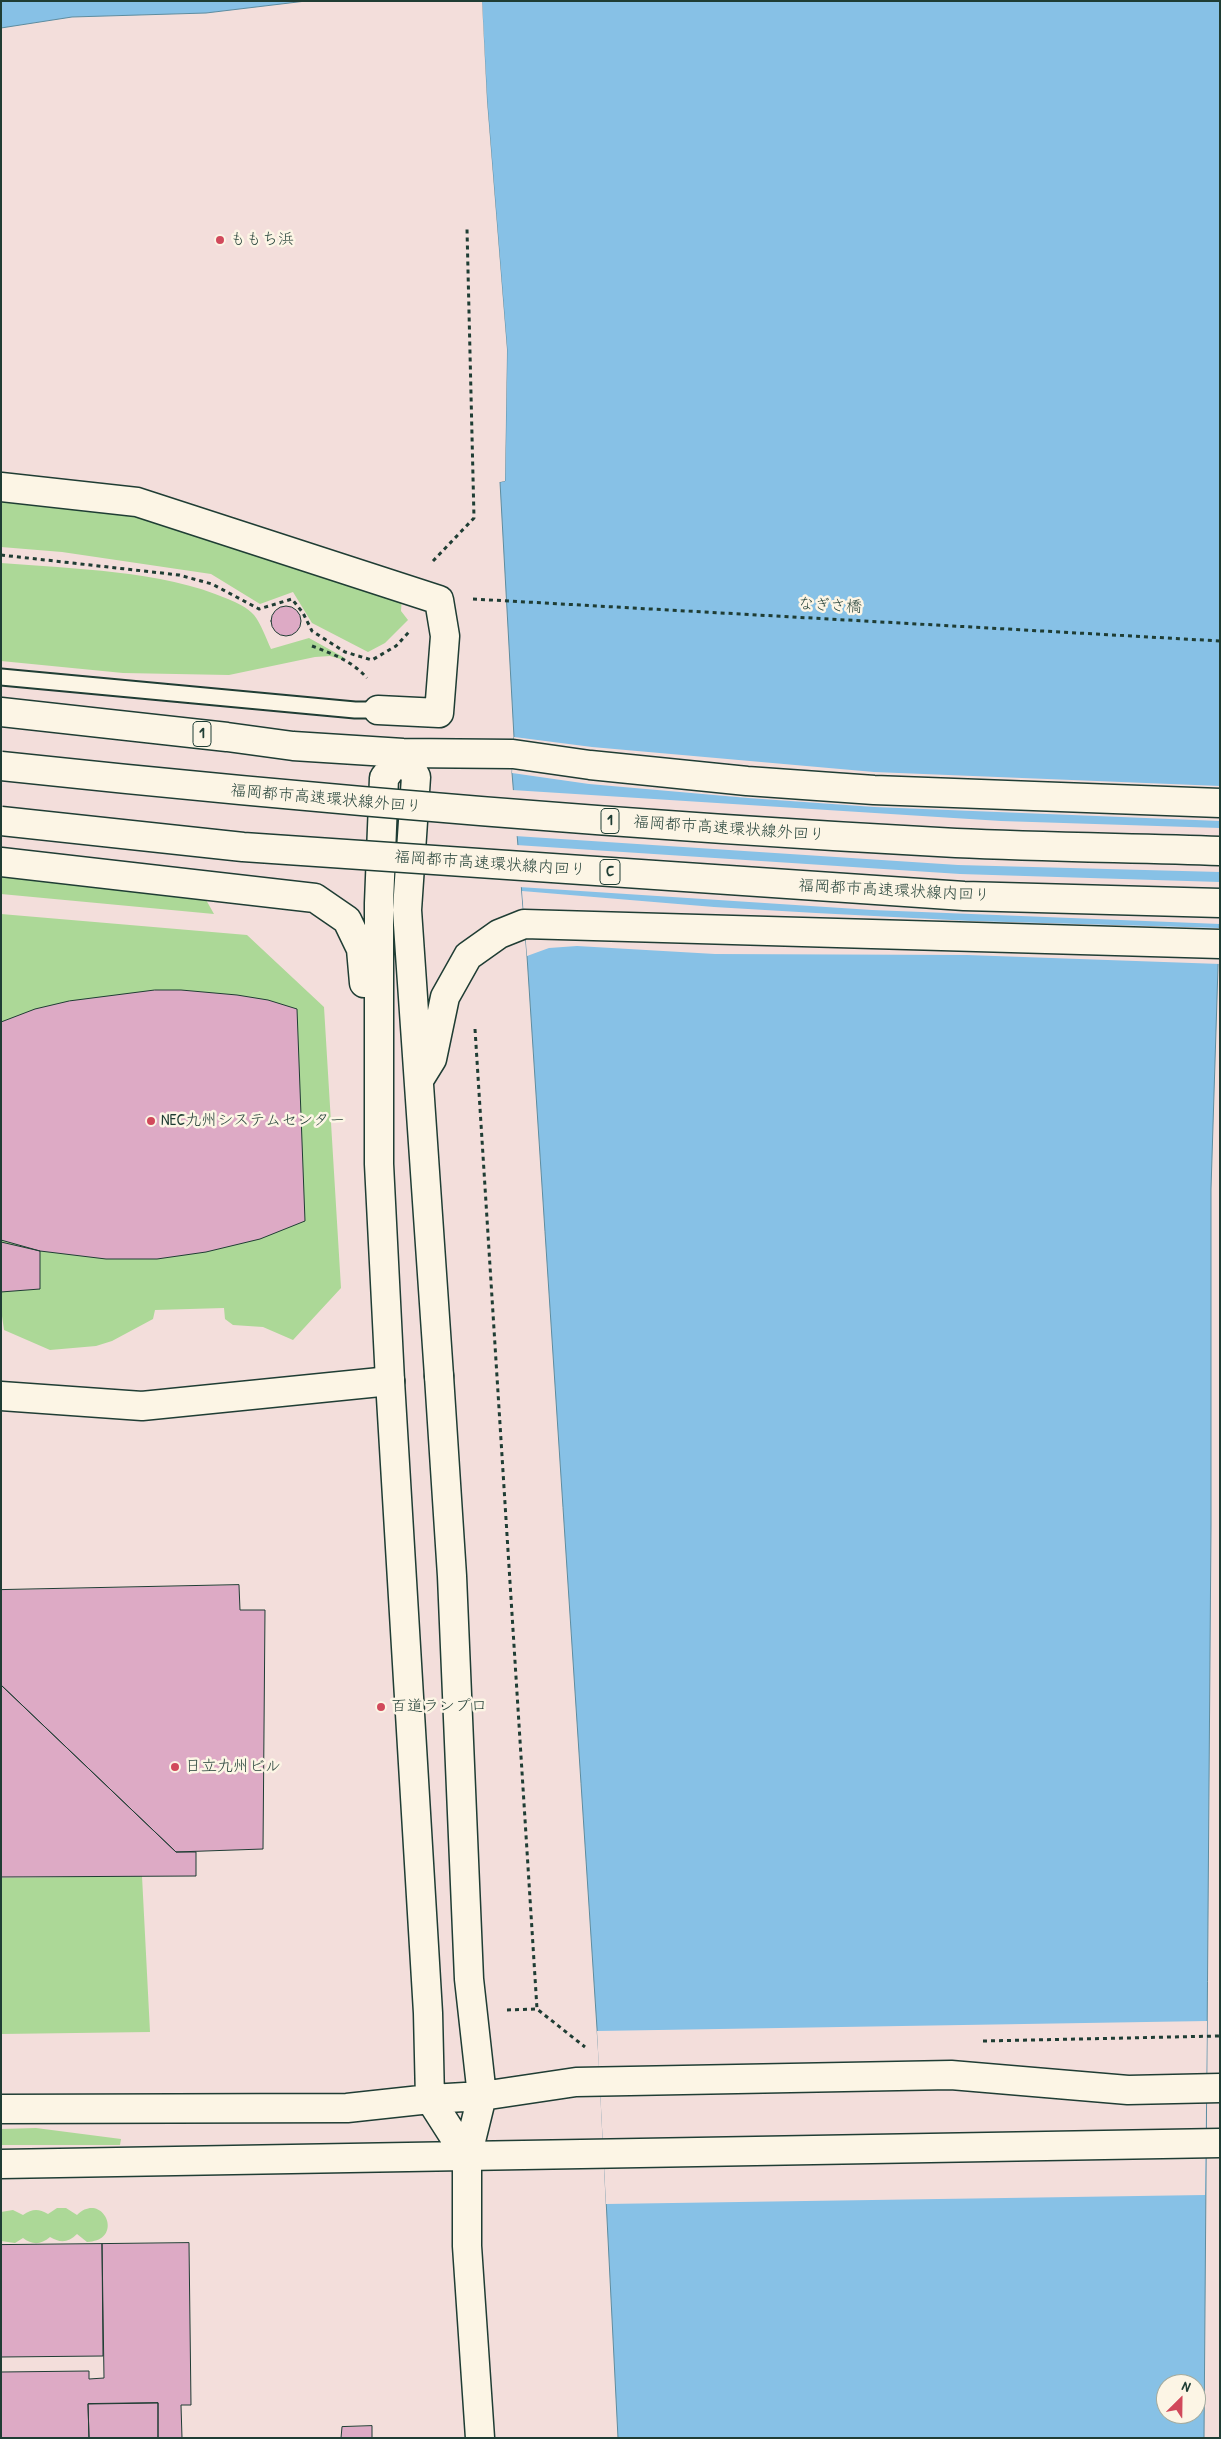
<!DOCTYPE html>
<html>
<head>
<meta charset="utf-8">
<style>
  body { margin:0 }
  #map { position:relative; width:1221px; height:2439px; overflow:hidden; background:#f3dedb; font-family:"Patrick Hand",sans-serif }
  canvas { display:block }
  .frame { position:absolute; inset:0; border:2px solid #1f3d34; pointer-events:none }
  .north { position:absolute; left:1156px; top:2374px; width:50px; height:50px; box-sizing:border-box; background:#fcf5e5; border:1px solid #a4ab9e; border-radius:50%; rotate:23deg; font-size:14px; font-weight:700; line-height:20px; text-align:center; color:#1f3d34 }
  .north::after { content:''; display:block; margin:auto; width:18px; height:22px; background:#d1495b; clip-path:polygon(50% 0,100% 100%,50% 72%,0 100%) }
</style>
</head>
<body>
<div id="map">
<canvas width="1221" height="2439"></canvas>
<div class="frame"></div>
<div class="north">N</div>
</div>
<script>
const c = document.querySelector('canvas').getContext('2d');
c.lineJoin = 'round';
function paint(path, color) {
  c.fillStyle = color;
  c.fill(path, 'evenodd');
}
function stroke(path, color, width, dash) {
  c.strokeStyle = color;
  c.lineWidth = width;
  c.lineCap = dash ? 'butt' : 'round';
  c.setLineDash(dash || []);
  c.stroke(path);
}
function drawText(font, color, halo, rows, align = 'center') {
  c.font = font + ' "Patrick Hand","Klee One",sans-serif';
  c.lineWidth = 5;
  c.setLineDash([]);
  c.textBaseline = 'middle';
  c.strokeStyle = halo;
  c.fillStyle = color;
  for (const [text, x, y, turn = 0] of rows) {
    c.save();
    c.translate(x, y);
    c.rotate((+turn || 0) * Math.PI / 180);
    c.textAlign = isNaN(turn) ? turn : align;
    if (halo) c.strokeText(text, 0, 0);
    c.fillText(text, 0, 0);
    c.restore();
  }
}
const green = new Path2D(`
  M1,501L121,512L287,564L402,596L401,611L408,620L385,643L368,652L312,623L293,592L260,604L211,574L62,552L1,547Z
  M1,563C73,569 161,570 228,599C237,603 247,607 254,615C261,624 266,638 271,649L309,638L345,658L344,660L330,656L315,657L229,675L123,673L1,661Z
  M1,876L205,898L214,914L1,894Z
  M1,914L247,935L324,1007L341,1288L293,1340L263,1327L233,1325L225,1319L224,1308L155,1310L153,1319L112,1341L96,1346L50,1350L4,1330L1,1309Z
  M142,1876L150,2032L1,2034V1878Z
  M36,2128L121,2139L120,2145H1V2129Z
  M57,2208H66L77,2215C103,2190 126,2241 87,2242L77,2234C68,2243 60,2243 50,2237C41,2245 32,2245 23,2238L15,2243L1,2241V2212L13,2210L23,2215C32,2209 38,2208 48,2214Z`);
const water = new Path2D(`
  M1,1H306L206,13L72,17L1,28Z
  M482,1H1220V903L1211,1189V1525L1204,2438H618L599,2059L527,956L512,773L514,737L500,482L505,481L507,350L487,101ZM1166,2384H1196V2414H1166Z`);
const pier = new Path2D(`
  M480,1H482L487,101L507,350L505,481L500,482H498L503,479L505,350L485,101Z
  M514,737L592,747L874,772L1220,786V821L874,807L748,798L589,784L512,773Z
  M512,790L1001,821L1220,828V872L958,865L515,836Z
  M516,845L960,874L1220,882V924L872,910L519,887Z
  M522,891L714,907L816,913L971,921L1220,928V964L967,955L715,954L577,946L549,948L527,956Z
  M1207,2021L1205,2195L606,2204L597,2031Z`);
const building = new Path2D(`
  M271 621a15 15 0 1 1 30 0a15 15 0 1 1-30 0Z
  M155,990H181L237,995L268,1000L297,1009L305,1221L260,1239L206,1252L157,1259H106L40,1251L1,1240V1022L35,1009L69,1001Z
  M1,1242L40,1251V1289L1,1292Z
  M239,1585L240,1610H265L263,1849L176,1852L1,1685V1590Z
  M1,1685L176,1852H196V1876L1,1877Z
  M189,2243L191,2405H181L182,2438H158V2403L88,2404L89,2438H1V2372L89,2371V2379L104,2378L102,2244Z
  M102,2244L103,2356L1,2357V2245Z
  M158,2403V2438H89L88,2404Z
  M372,2426V2438H341L342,2427Z`);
const path = new Path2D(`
  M1,555L179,575L212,584L259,609L292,599L303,613L312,631L345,652L372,660L396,646L409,632
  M433,561L474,518L467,229
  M473,599L1220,641
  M312,646C333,654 352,661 367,678
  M475,1029L537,2009L585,2047
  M507,2010L537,2009
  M983,2041L1220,2036`);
const lane = new Path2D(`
  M1,677L355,710H378`);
const street = new Path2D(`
  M1,487L137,502L439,600L445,636L439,713L378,710
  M1,1396L142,1406L390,1381`);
const secondary = new Path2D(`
  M439,1376L452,1576L469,1979L482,2096L467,2157V2246L480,2438
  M390,1381L428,2013L430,2099L467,2157
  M1,2109L347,2108L430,2099L482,2096L576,2082L951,2075L1128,2090L1220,2088
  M1,2164L1220,2143`);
const highway = new Path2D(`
  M1,712L227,737L293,746L403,753L513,754L590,765L747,781L874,790L1220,803
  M403,753L416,777L407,910L439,1376
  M1,862L315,898L347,920L361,949L364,983
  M419,1080L432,1059L445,997L468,956L499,934L524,924L1220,944
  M390,1381L379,1164V903L384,778L403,753`);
const highwayBridge = new Path2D(`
  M1,766C319,800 637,826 956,843C1044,847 1132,848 1220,851
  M1,821L243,847L964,896L1220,903`);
const markers = [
  [220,240,5,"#d1495b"],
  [151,1121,5,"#d1495b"],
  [381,1707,5,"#d1495b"],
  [175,1767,5,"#d1495b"]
];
const shields = [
  [202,734,18],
  [610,821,18],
  [610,872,20]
];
const shieldNames = [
  ["1",202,734],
  ["1",610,821],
  ["C",610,872]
];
const poiNames = [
  ["ももち浜",230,240],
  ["NEC九州システムセンター",161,1121],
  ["百道ランプ口",391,1707],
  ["日立九州ビル",185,1767]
];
const streetNames = [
  ["なぎさ橋",830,606,3],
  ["福岡都市高速環状線外回り",326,799,5],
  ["福岡都市高速環状線外回り",729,829,4],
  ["福岡都市高速環状線内回り",490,864,4],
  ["福岡都市高速環状線内回り",894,891,3]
];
paint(green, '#acd897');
paint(water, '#87c1e6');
stroke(water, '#5d8c9f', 1);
paint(pier, '#f3dedb');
paint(building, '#ddaac5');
stroke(building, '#1f3d34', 1);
stroke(lane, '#1f3d34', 19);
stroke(street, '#1f3d34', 31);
stroke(secondary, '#1f3d34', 31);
stroke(highway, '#1f3d34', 31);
stroke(path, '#1f3d34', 3, [4, 4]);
stroke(lane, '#fcf5e5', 15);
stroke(street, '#fcf5e5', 28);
stroke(secondary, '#fcf5e5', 28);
stroke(highway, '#fcf5e5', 28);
stroke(highwayBridge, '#1f3d34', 31, []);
stroke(highwayBridge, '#fcf5e5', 28);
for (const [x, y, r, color] of markers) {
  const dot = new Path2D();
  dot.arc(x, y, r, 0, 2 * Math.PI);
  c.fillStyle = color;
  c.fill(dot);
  stroke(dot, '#fcf5e5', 2);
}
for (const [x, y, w] of shields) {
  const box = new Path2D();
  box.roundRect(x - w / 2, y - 12.5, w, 25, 4);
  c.fillStyle = '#fcf5e5';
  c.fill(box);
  stroke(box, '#1f3d34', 1);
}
drawText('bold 15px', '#1f3d34', null, shieldNames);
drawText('16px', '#1f3d34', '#fcf5e5', poiNames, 'left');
drawText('16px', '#1f3d34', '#fcf5e5', streetNames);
</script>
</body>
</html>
